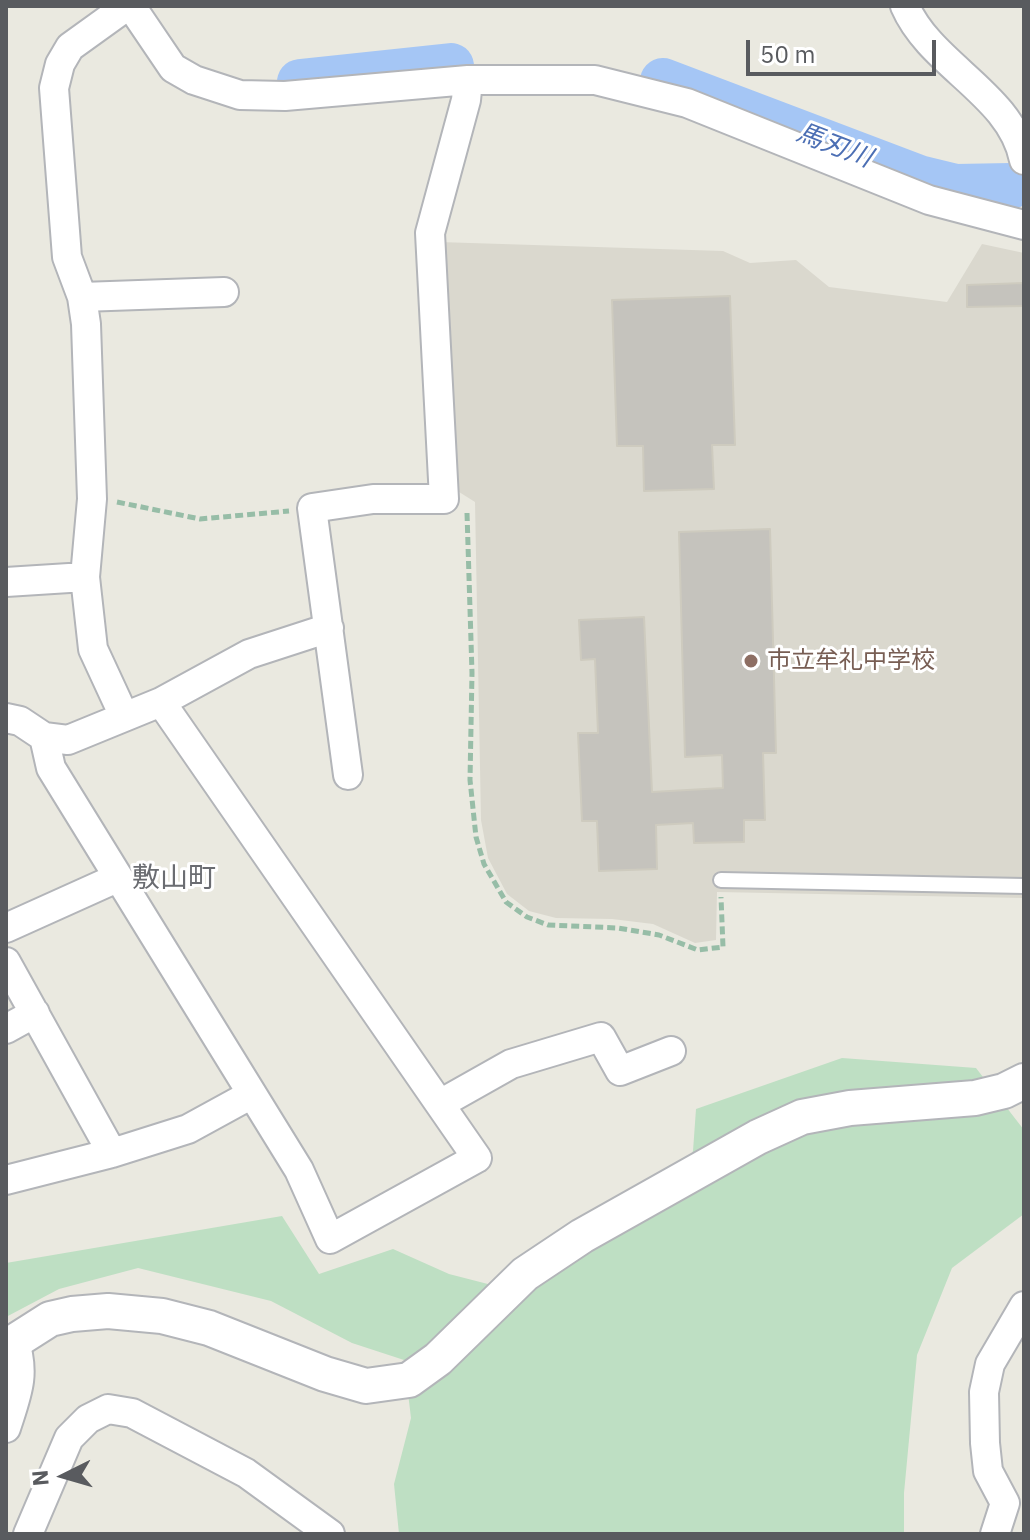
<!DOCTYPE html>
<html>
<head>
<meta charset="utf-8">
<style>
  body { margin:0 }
  #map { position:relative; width:1030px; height:1540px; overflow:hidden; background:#eae9e0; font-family:"IBM Plex Sans",sans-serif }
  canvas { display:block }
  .frame { position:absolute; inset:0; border:8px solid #595b5f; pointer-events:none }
  .north { position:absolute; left:24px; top:1436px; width:80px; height:80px; -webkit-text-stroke:6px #fff; paint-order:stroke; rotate:265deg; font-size:22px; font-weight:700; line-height:32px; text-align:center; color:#595b5f }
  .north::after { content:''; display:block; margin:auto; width:28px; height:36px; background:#595b5f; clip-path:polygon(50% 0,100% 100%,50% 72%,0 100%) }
  .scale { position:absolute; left:746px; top:40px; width:190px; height:36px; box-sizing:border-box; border:4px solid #595b5f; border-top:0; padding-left:10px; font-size:24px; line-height:28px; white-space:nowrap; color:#595b5f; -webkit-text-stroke:6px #fff; paint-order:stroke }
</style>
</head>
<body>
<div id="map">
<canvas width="1030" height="1540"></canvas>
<div class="frame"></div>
<div class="north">N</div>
<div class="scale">50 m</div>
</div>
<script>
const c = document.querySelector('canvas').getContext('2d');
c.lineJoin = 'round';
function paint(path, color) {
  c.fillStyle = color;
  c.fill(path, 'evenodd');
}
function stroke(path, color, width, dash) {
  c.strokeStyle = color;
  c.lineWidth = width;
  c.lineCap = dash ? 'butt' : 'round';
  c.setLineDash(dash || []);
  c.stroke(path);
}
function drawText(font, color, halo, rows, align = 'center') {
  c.font = font + ' "IBM Plex Sans","Noto Sans JP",sans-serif';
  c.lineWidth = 6;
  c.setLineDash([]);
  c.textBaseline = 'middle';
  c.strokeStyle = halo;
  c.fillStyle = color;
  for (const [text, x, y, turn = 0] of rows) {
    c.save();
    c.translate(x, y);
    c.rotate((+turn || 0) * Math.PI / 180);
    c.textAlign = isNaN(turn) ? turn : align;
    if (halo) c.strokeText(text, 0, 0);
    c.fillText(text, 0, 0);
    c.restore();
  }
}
const education = new Path2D(`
  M439,242L723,251L750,263L796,260L829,287L947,302L982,244L1024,253V898L717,892L716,940L695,943L653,924L612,919L556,918L529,911L507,894L488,858L481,820L475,502L448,485Z`);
const green = new Path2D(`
  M842,1058L976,1068L1024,1130V1214L952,1268L917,1355L904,1493V1534H399L394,1484L411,1418L404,1360L352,1343L271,1301L138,1268L59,1289L6,1317V1263L282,1216L319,1274L393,1249L449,1274L515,1291L664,1211L693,1151L696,1109Z`);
const river = new Path2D(`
  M663,81L919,178L956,187L1011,186
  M300,82L451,66`);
const building = new Path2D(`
  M1024,283V306L967,307V285Z
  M730,296L735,445H712L714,489L644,491L643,446H617L612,300Z
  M770,529L776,753H763L765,820H744V842L694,843L693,823L656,825L657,869L599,871L597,821H582L578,733H598L595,659L581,660L579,620L644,617L652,792L723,788L722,755L685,757L679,532Z`);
const path = new Path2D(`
  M117,502L200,519L289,511
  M467,513L472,673L470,780L476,837L484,864L506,902L527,917L548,925L618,928L659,935L698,950L723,947L721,897`);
const service = new Path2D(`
  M721,880L1024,886`);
const minor = new Path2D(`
  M131,6L173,68L194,80L240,95L285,96L468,80H595L687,103L929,200L1024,225
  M905,6C931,66 1011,94 1024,160
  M82,297L224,292
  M6,582L85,577
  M161,702L249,654L329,628
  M124,716L93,649L85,577L92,499L86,324L82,297L67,257L54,88L60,64L70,47L127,6
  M6,718L20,721L44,737L68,740L161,702L477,1158L330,1239L299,1170L51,768L44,737
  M348,775L312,508L373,499H444L430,233L466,100L468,80
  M6,928L117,878
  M6,962L112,1153
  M6,1029L35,1013
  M440,1104L511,1064L601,1037L620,1071L671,1051
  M6,1180L112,1153L188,1129L252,1094
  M6,1428C17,1394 26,1374 14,1340
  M28,1534L69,1438L88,1419L108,1409L132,1413L246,1473L330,1534
  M995,1534L1005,1503L988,1471L985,1443L984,1392L990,1364L1024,1306`);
const tertiary = new Path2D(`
  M6,1347L50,1319L72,1314L108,1311L162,1316L209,1328L325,1374L366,1386L409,1380L438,1359L525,1274L582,1236L758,1137L802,1117L850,1108L975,1098L1004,1091L1024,1081`);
const markers = [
  [751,661,8,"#8d6e63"]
];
const educationNames = [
  ["市立牟礼中学校",767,661]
];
const waterNames = [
  ["馬刃川",834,146,21]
];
const quarterNames = [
  ["敷山町",174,879]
];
paint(education, '#dad8ce');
paint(green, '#bedfc3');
stroke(river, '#a5c6f5', 46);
paint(building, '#c5c3bd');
stroke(building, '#cecbbf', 2);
stroke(service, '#b3b5b9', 18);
stroke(minor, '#b3b5b9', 32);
stroke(tertiary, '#b3b5b9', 38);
stroke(path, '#97bda7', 5, [8, 4]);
stroke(service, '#fff', 14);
stroke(minor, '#fff', 28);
stroke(tertiary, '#fff', 34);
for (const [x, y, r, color] of markers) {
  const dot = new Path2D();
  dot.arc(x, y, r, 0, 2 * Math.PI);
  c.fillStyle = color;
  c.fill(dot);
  stroke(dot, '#fff', 3);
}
drawText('24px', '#785e54', '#fff', educationNames, 'left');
drawText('italic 26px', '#4c6fb4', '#fff', waterNames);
drawText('28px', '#6a6c71', '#fff', quarterNames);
</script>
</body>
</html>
